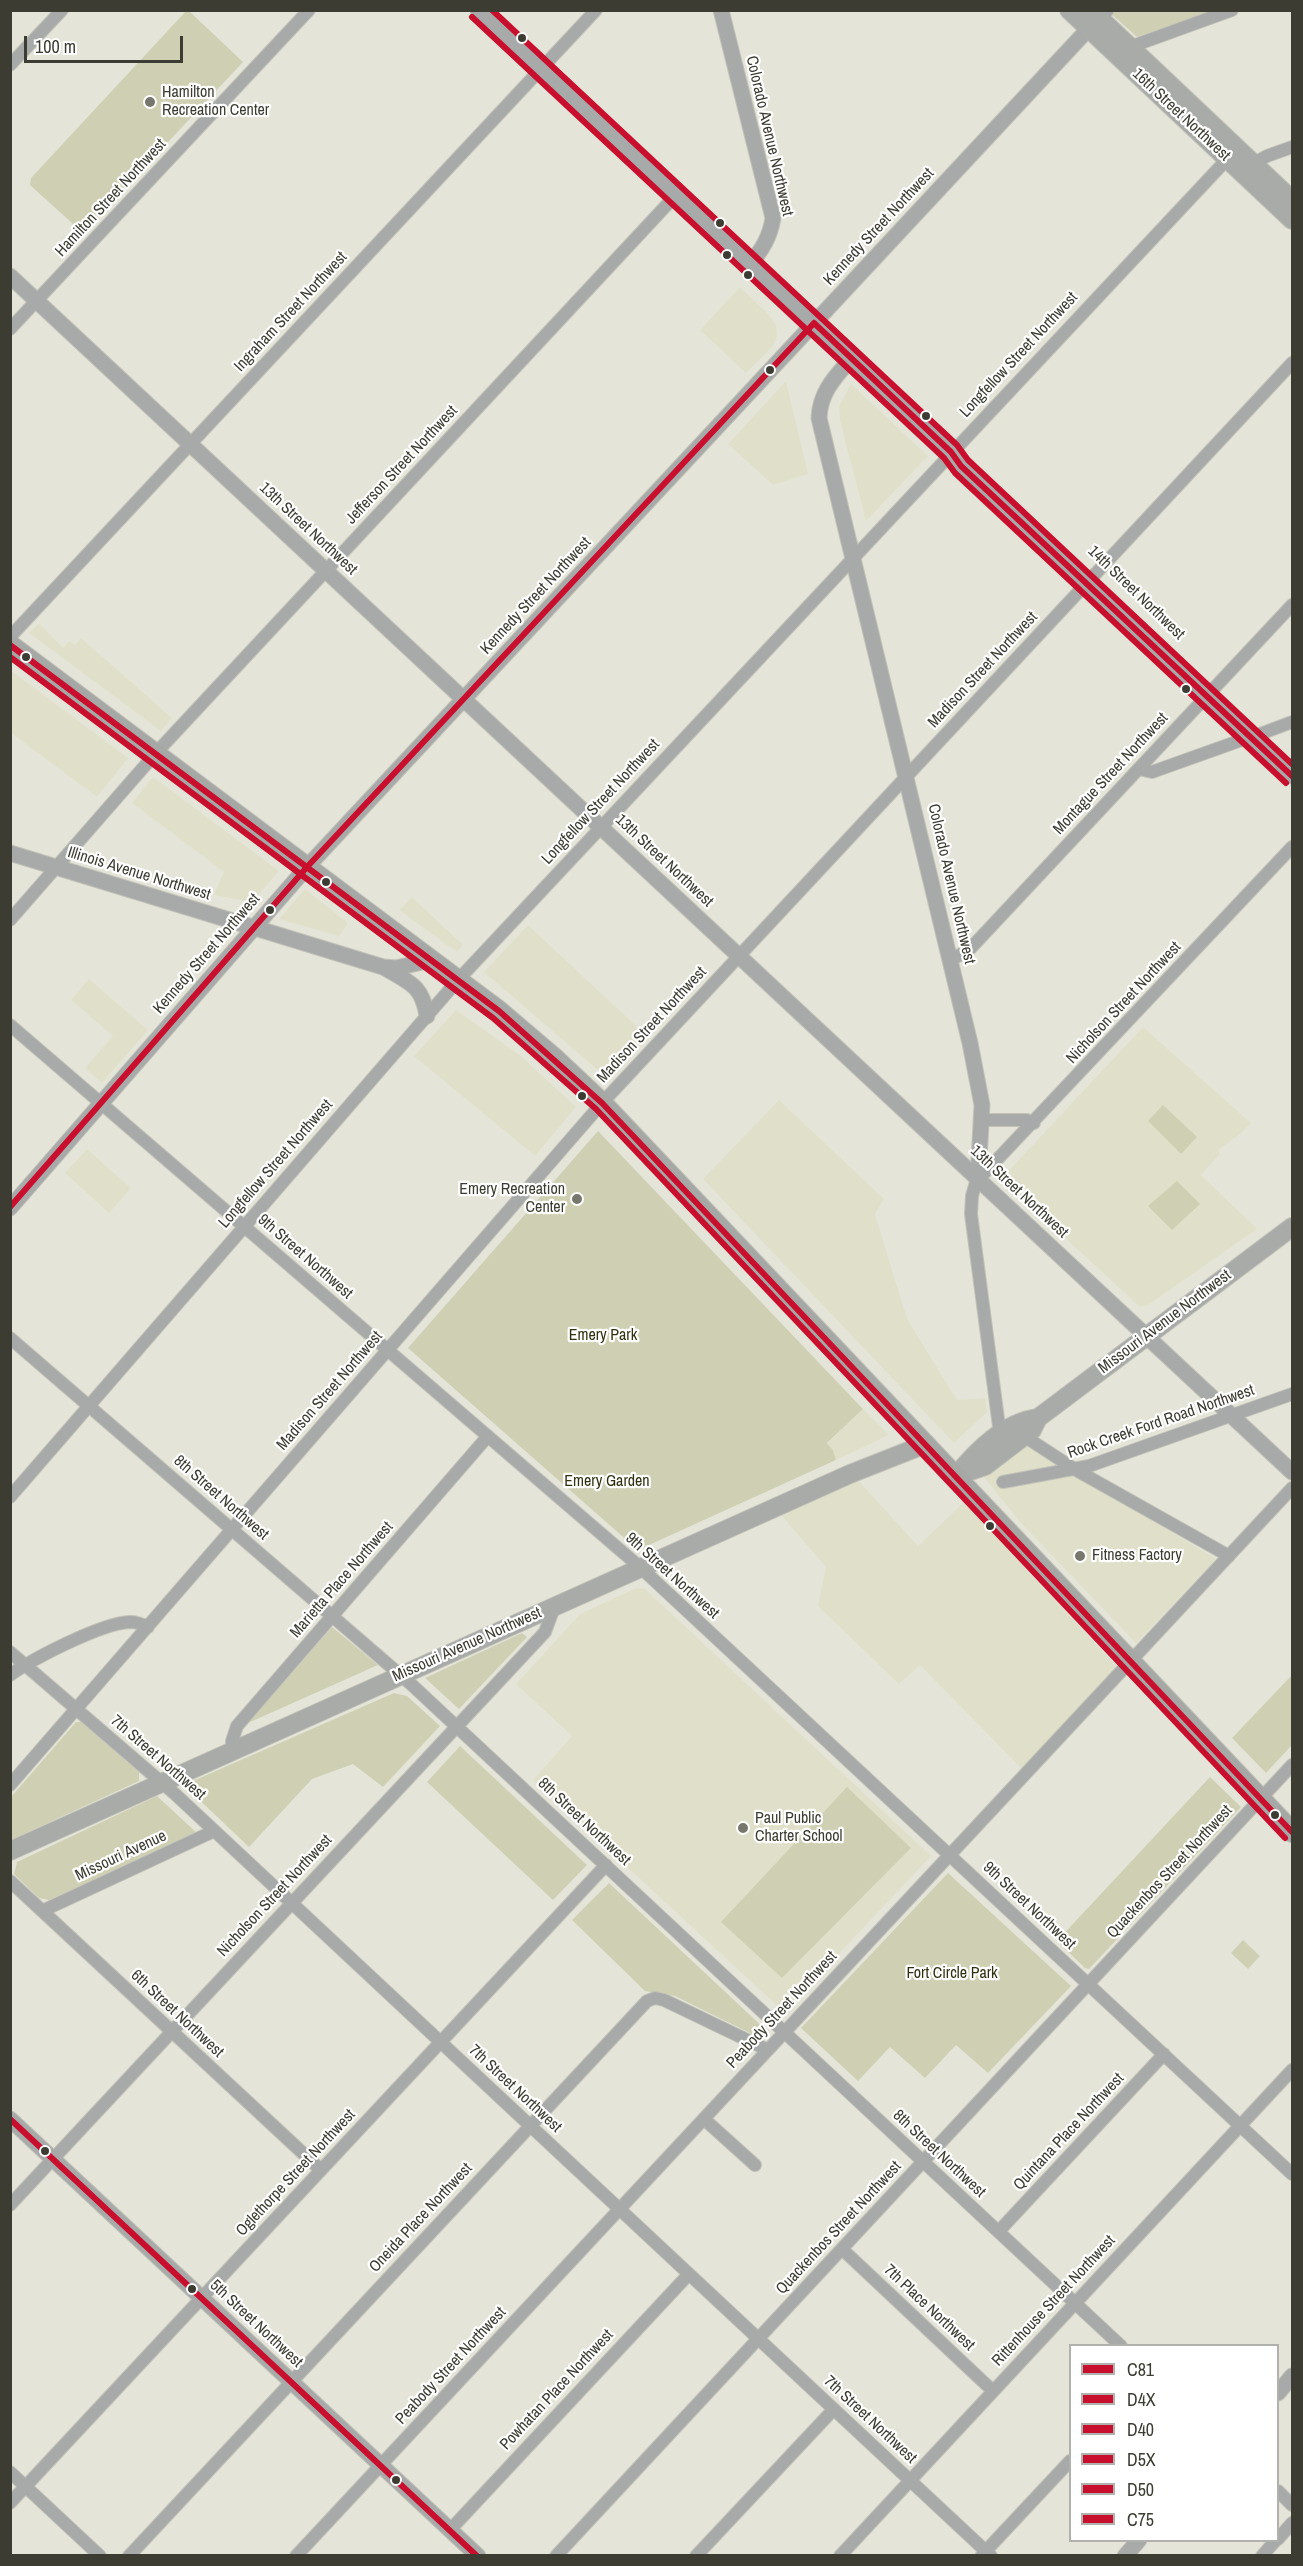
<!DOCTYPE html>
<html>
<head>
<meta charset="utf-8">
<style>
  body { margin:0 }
  #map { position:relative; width:1303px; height:2566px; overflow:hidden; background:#e4e5d8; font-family:"Archivo Narrow",sans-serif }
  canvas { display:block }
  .frame { position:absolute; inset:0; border:12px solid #3c3c33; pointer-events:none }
  .legend { position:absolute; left:1069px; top:2344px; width:210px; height:198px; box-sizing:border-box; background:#fff; border:2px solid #b1b1ad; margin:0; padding:8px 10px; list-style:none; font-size:18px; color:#3c3c33 }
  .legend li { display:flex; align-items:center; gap:12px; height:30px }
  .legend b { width:30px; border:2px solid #b1b1ad }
  .scale { position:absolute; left:24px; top:36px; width:159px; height:27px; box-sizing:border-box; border:3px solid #3c3c33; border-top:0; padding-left:8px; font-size:18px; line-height:21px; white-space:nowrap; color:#3c3c33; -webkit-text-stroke:4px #fff; paint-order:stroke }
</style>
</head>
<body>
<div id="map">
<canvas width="1303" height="2566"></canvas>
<div class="frame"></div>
<ul class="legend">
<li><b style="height:8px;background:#c8102e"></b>C81</li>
<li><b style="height:8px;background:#c8102e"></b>D4X</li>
<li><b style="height:8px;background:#c8102e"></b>D40</li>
<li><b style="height:8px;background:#c8102e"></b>D5X</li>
<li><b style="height:8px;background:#c8102e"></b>D50</li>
<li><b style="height:8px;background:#c8102e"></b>C75</li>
</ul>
<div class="scale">100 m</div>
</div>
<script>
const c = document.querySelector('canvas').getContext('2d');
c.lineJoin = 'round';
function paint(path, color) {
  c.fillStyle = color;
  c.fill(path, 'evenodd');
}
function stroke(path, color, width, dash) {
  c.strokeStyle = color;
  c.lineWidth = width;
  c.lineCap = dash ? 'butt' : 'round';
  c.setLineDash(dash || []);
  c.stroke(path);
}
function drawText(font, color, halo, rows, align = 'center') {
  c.font = font + ' "Archivo Narrow",sans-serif';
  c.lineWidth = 4.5;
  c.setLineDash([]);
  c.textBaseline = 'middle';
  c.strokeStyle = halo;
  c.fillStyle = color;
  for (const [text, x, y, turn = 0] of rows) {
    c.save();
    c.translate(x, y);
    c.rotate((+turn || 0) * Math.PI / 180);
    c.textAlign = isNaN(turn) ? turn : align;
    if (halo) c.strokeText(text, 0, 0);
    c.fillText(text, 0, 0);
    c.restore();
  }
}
const built = new Path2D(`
  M740,287L767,313L776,325L777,336L773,346L746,373L700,330Z
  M786,381L808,474L773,485L728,444Z
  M851,384L928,456L866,521L840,421L839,406Z
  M39,623L63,648L70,641L75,645L81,638L172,718L161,731L29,633Z
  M10,670L128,758L97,797L11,733Z
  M153,777L279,871L252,902L214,895L224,872L132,803Z
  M305,889L348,923L339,936L279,919Z
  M412,897L463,945L457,952L399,910Z
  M528,925L647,1036L607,1078L484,972Z
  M89,979L148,1030L102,1083L85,1068L113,1036L71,1000Z
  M456,1010L521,1056L576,1107L535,1156L414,1056Z
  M1143,1027L1251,1123L1239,1135L1218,1150L1220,1154L1201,1175L1257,1229L1148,1305L1142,1306H1139L1001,1179Z
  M779,1100L884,1199L875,1214L907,1319L957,1400L985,1398L987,1412L954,1443L703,1179Z
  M87,1149L131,1188L109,1213L65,1173Z
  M863,1409L889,1435L836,1460L833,1450L828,1443Z
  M1025,1444L1216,1559L1136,1643L1021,1523L983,1476Z
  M857,1479L918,1546L964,1502L1116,1666L1022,1769L920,1665L899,1684L818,1606L826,1567L781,1515Z
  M636,1588L645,1589L931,1856L784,2012L533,1780L572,1736L516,1684L580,1614Z`);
const green = new Path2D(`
  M187,10L189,11L243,62L83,233L30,185L31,178Z
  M1108,11H1214L1137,37Z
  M1163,1105L1197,1137L1181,1154L1148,1121Z
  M598,1131L863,1409L827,1443L833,1450L836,1460L638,1550L408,1348Z
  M1177,1181L1200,1204L1172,1230L1148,1206Z
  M332,1627L378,1665L248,1723Z
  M522,1633L527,1637L459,1709L425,1678Z
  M1292,1675V1745L1266,1773L1232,1738Z
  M394,1693L407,1696L440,1726L383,1787L353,1764L312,1779L249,1847L189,1790L193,1781Z
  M76,1722H81L139,1772V1781L11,1840V1797Z
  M460,1746L587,1865L553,1900L427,1782Z
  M1210,1777L1241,1807L1089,1969L1085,1968L1057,1941Z
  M847,1787L911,1848L782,1978L721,1922Z
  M157,1796L198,1834L49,1900L39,1898L14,1874L17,1862Z
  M948,1873L1071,1986L988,2073L956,2045L925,2078L890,2047L858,2081L801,2028Z
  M609,1883L767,2031L760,2038L675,1996L645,1991L572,1920Z
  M1243,1940L1260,1956L1248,1969L1231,1953Z`);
const minor = new Path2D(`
  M1130,47L1232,10
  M10,65L62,10
  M1249,166L1267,156L1292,147
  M10,329L309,10
  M10,637L596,10
  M1260,734L1292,722
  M1139,769L1152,772L1250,737
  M10,920L156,753L676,195
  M950,960L969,950L1292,605
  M10,1025L641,1568L1292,2174
  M981,1120H1027L1034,1123
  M10,1338L412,1685L1121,2346
  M1000,1434L971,1214L972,1196L976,1182L1292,847
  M1024,1436L1076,1470L1229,1556
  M1003,1482L1089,1466L1292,1394
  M10,1497L458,980L1232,154
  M10,1652L175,1794L991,2556
  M10,1675C34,1658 102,1623 130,1622C137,1622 142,1624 148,1627
  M232,1751V1741L237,1726L488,1436
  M10,1785L602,1103L1292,363
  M10,1881L321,2170
  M42,1911L214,1831
  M704,2119L755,2165
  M10,2205L545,1632L555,1605
  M999,2231L1164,2054
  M842,2249L993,2391
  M10,2472L100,2556
  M1278,2491L1292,2505
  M10,2503L606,1865
  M450,2530L689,2274
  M1278,2539L1292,2523
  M982,2555L1070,2461
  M129,2556L647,2001L655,1998L664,2000L768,2050
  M296,2556L1292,1488
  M556,2556L1292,1765
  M696,2556L834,2409
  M840,2556L1292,2070
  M1262,2556L1276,2540`);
const tertiary = new Path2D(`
  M478,10L951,452L961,466L1292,776
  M721,10L773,218C770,237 762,250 750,264
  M10,276L1292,1472
  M851,359C835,377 820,392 819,418L970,1043L982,1105L978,1179
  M10,853L383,967L396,968L431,960
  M385,968C410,983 422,985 427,1016
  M10,1208L307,867L1106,10
  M10,2119L478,2556
  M1278,2393L1292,2376
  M1125,2556L1139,2540`);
const primary = new Path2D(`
  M1069,10L1292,220
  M1091,10L1292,200
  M956,1476L985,1466L1032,1430L1038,1418L1292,1227
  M956,1476C977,1450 1004,1423 1038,1418
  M10,1851L850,1474L926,1444`);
const trunk = new Path2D(`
  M10,645L499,1011L553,1057L602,1103L1292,1832`);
const bus1 = new Path2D(`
  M814,323L951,452L961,466L1292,776
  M10,1207L307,867L814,323`);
const bus2 = new Path2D(`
  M10,645L499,1011L602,1103L1292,1832`);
const bus3 = new Path2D(`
  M10,657L493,1018L596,1109L1285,1838`);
const bus4 = new Path2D(`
  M472,17L944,458L955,473L1286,783`);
const bus5 = new Path2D(`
  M492,10L957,445L968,460L1292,764`);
const bus6 = new Path2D(`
  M10,2119L477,2556`);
const markers = [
  [522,38,5,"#3c3c33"],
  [150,102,6,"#77776d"],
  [720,223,5,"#3c3c33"],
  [727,255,5,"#3c3c33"],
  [748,275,5,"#3c3c33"],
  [770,370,5,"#3c3c33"],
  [926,416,5,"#3c3c33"],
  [26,657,5,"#3c3c33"],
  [1186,689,5,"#3c3c33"],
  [326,882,5,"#3c3c33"],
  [270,910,5,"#3c3c33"],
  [582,1096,5,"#3c3c33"],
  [577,1199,6,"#77776d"],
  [990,1526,5,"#3c3c33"],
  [1080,1556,6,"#77776d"],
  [1275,1815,5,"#3c3c33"],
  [743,1828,6,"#77776d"],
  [45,2151,5,"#3c3c33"],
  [192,2289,5,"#3c3c33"],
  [396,2480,5,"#3c3c33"]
];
const poiNames = [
  ["Hamilton",162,93],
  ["Recreation Center",162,111],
  ["Emery Recreation",565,1190,"right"],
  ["Center",565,1208,"right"],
  ["Fitness Factory",1092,1556],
  ["Paul Public",755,1819],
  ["Charter School",755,1837]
];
const streetNames = [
  ["16th Street Northwest",1181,115,43],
  ["Colorado Avenue Northwest",769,136,77],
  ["Hamilton Street Northwest",111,198,-47],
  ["Kennedy Street Northwest",879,227,-47],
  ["Ingraham Street Northwest",291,312,-47],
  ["Longfellow Street Northwest",1019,355,-47],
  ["Jefferson Street Northwest",402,465,-47],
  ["13th Street Northwest",308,529,43],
  ["14th Street Northwest",1136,593,44],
  ["Kennedy Street Northwest",536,596,-47],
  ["Madison Street Northwest",983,670,-47],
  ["Montague Street Northwest",1111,774,-47],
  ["Longfellow Street Northwest",601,802,-47],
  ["13th Street Northwest",664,861,43],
  ["Illinois Avenue Northwest",139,874,17],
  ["Colorado Avenue Northwest",951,884,77],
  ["Kennedy Street Northwest",207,954,-49],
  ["Nicholson Street Northwest",1124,1003,-47],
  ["Madison Street Northwest",652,1025,-47],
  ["Longfellow Street Northwest",276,1164,-49],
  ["13th Street Northwest",1019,1192,43],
  ["9th Street Northwest",305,1257,41],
  ["Missouri Avenue Northwest",1165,1322,-37],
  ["Madison Street Northwest",330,1391,-49],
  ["Rock Creek Ford Road Northwest",1161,1422,-19],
  ["8th Street Northwest",221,1498,41],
  ["9th Street Northwest",672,1576,42],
  ["Marietta Place Northwest",342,1580,-49],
  ["Missouri Avenue Northwest",467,1645,-24],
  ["7th Street Northwest",158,1758,41],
  ["8th Street Northwest",584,1822,43],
  ["Missouri Avenue",121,1856,-25],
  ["Quackenbos Street Northwest",1170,1872,-47],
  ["Nicholson Street Northwest",275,1896,-47],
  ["9th Street Northwest",1029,1906,43],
  ["Peabody Street Northwest",782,2010,-47],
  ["6th Street Northwest",177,2014,43],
  ["7th Street Northwest",515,2089,43],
  ["Quintana Place Northwest",1069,2132,-47],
  ["8th Street Northwest",939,2154,43],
  ["Oglethorpe Street Northwest",296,2173,-47],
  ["Oneida Place Northwest",421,2218,-47],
  ["Quackenbos Street Northwest",839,2228,-47],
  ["Rittenhouse Street Northwest",1054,2301,-47],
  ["7th Place Northwest",929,2308,43],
  ["5th Street Northwest",256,2324,43],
  ["Peabody Street Northwest",451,2366,-47],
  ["Powhatan Place Northwest",557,2390,-47],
  ["7th Street Northwest",870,2420,43]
];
const parkNames = [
  ["Emery Park",603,1336],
  ["Emery Garden",607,1482],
  ["Fort Circle Park",952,1974]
];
paint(built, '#e0e0ca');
paint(green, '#cfd0b3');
stroke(minor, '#c2c2b8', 14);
stroke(tertiary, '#c2c2b8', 17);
stroke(primary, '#c2c2b8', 20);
stroke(trunk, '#c2c2b8', 22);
stroke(minor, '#a8aaaa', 12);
stroke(tertiary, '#a8aaaa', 15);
stroke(primary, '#a9aba9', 18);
stroke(trunk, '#a6a8a6', 20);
stroke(bus1, '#c8102e', 6);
stroke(bus2, '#c8102e', 6);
stroke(bus3, '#c8102e', 6);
stroke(bus4, '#c8102e', 6);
stroke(bus5, '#c8102e', 6);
stroke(bus6, '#c8102e', 6);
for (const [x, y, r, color] of markers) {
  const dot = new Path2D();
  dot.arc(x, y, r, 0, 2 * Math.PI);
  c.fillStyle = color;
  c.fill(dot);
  stroke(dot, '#fff', 2);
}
drawText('16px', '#3c3c33', '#fff', poiNames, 'left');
drawText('16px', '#3c3c33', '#fff', streetNames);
drawText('16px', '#313111', '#fff', parkNames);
</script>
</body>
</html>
